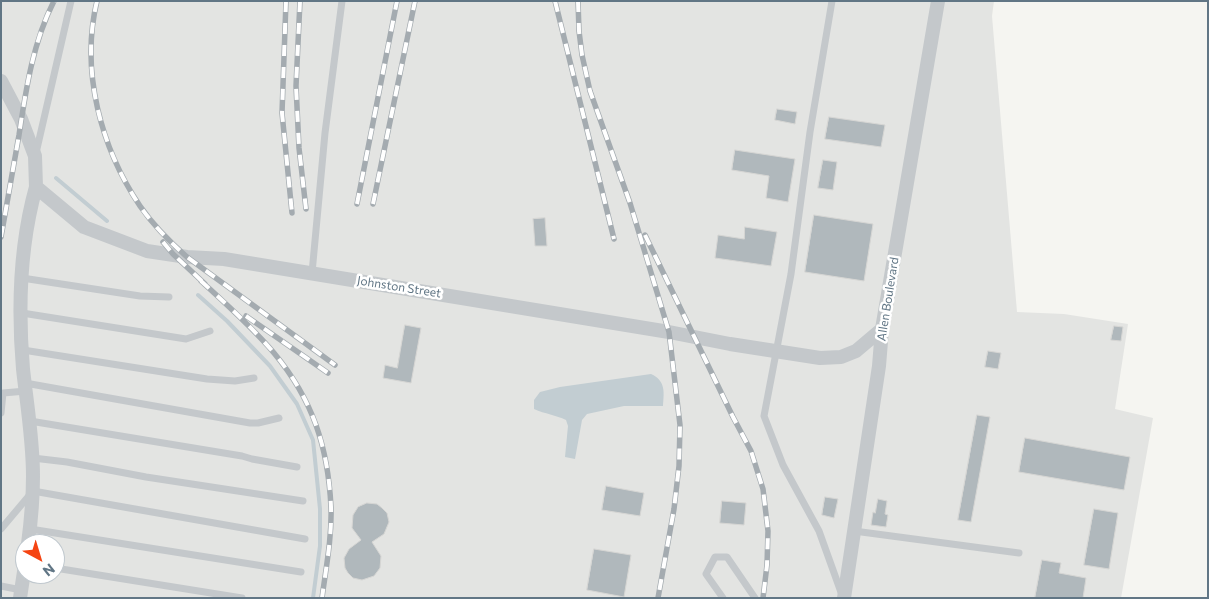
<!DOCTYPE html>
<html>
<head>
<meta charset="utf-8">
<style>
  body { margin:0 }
  #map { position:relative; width:1209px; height:599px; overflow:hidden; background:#f5f5f1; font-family:Commissioner,sans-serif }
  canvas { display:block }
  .frame { position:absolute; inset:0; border:2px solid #617685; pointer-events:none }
  .north { position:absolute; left:15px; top:534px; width:50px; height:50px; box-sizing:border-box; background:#fff; border:1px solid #c0c8ce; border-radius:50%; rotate:141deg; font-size:14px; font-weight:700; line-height:20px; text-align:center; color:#617685 }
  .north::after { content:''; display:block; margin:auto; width:18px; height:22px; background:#f54412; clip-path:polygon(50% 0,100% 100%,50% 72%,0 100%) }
</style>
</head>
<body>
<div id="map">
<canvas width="1209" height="599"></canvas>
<div class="frame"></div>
<div class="north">N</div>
</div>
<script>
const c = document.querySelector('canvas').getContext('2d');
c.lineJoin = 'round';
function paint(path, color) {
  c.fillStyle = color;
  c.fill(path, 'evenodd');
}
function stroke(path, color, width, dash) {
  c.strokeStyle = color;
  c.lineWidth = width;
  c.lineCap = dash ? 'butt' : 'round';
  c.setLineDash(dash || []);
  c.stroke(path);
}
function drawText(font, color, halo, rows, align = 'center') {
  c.font = font + ' Commissioner,sans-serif';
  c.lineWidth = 5;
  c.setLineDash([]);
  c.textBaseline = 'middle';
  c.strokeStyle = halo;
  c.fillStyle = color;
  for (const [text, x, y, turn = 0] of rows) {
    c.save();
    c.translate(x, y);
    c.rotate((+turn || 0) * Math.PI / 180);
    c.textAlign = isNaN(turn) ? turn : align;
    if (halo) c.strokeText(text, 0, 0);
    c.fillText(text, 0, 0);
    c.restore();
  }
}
const built = new Path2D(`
  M1,1H994L992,16L1017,312L1064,314L1128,324L1115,409L1153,418L1121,598H1ZM25,544H55V574H25Z`);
const water = new Path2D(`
  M651,374C666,381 664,392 663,406H624L587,414L582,420L575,459L565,457L568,426L566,420C556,415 545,414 534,409V400L540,392L560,387Z`);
const stream = new Path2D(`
  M56,178L107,221
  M198,295L227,321L270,366L297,404L313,440L320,509V546L313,598`);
const building = new Path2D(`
  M777,109L797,112L795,124L775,120Z
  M829,117L885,125L881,147L825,139Z
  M735,150L795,159L788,202L766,198L769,176L732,170Z
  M823,160L837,162L833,190L818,188Z
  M814,215L873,224L864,281L805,272Z
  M545,218L547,246H535L533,219Z
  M745,227L777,232L771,266L715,258L718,235L744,239Z
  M405,325L421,328L411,383L383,378L385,365L397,368Z
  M1114,326L1123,327L1121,341L1111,340Z
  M988,351L1001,353L998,369L985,367Z
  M977,415L990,417L971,522L958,520Z
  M1025,438L1130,457L1124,490L1019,472Z
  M606,486L644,493L640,516L602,510Z
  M825,497L838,499L834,518L822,515Z
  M878,499L887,501L885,514L888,515L886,527L871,525L873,512L875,513Z
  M722,501L746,503L744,525L720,523Z
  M367,503L377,504L382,508L387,513L389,522L384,534L372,542L381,556L380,568L374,576L362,580L353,578L348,573L345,568L344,558L349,549L361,540L352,528L353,515L358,507Z
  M1094,509L1118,513L1109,569L1084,565Z
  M594,549L631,555L624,597L587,590Z
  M1042,560L1061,563L1059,573L1086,578L1083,598H1035Z`);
const service = new Path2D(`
  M832,1L810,132L791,274L764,416L783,465L819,531L842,595
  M36,153L71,1
  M312,273L325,133L342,1
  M22,278L140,296L169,297
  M22,313L186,339L210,331
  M23,350L207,379L235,381L254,378
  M25,383L250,423H258L279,418
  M1,413L3,393L26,391
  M30,421L242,456L252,459L297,467
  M33,458L67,462L146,477L303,501
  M1,529L33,491L305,539
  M30,529L301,572
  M854,531L1019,553
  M55,568L242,598
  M1,586L21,590
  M723,598L706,574L715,557H727L755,598`);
const minor = new Path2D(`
  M1,81L21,119L35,156L36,187L84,227L147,251L187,257L224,259L669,332L730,344L820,358L841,357L856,351L882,329
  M28,544C31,521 33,499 33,476C33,440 27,405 23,369C18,310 20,244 36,187
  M20,598L25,565
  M844,598L879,366L882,329L938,1`);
const rail = new Path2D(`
  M97,1C80,71 101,148 140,206C153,225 170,242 187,257L335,365
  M286,1L282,113L292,213
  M300,1L296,86L299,148L306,209
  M555,1L614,239
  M578,1L579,31L582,55L590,91L630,203L669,332L680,425L679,466L674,509L658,598
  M357,204L397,1
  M373,204L415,1
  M645,235L733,417L751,451L763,489L768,531L767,565L763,598
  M1,237C7,203 13,169 19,135C26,89 33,42 54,1
  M163,242L173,254L205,284
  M201,281C226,304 252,327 274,353C313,400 328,447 331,507C332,537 326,568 322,598
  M246,316L328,373`);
const streetNames = [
  ["Johnston Street",399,287,9],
  ["Allen Boulevard",888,299,-81]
];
paint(built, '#e3e4e2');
paint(water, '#c2cdd2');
stroke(stream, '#c2cdd2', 4);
paint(building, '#b0b8bc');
stroke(building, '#d6d6d4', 1);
stroke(service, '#c4c8cb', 7);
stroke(minor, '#c4c8cb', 14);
stroke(rail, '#a4abb0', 5.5);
stroke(rail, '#fff', 4, [11]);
drawText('12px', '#617685', '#fff', streetNames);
</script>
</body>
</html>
